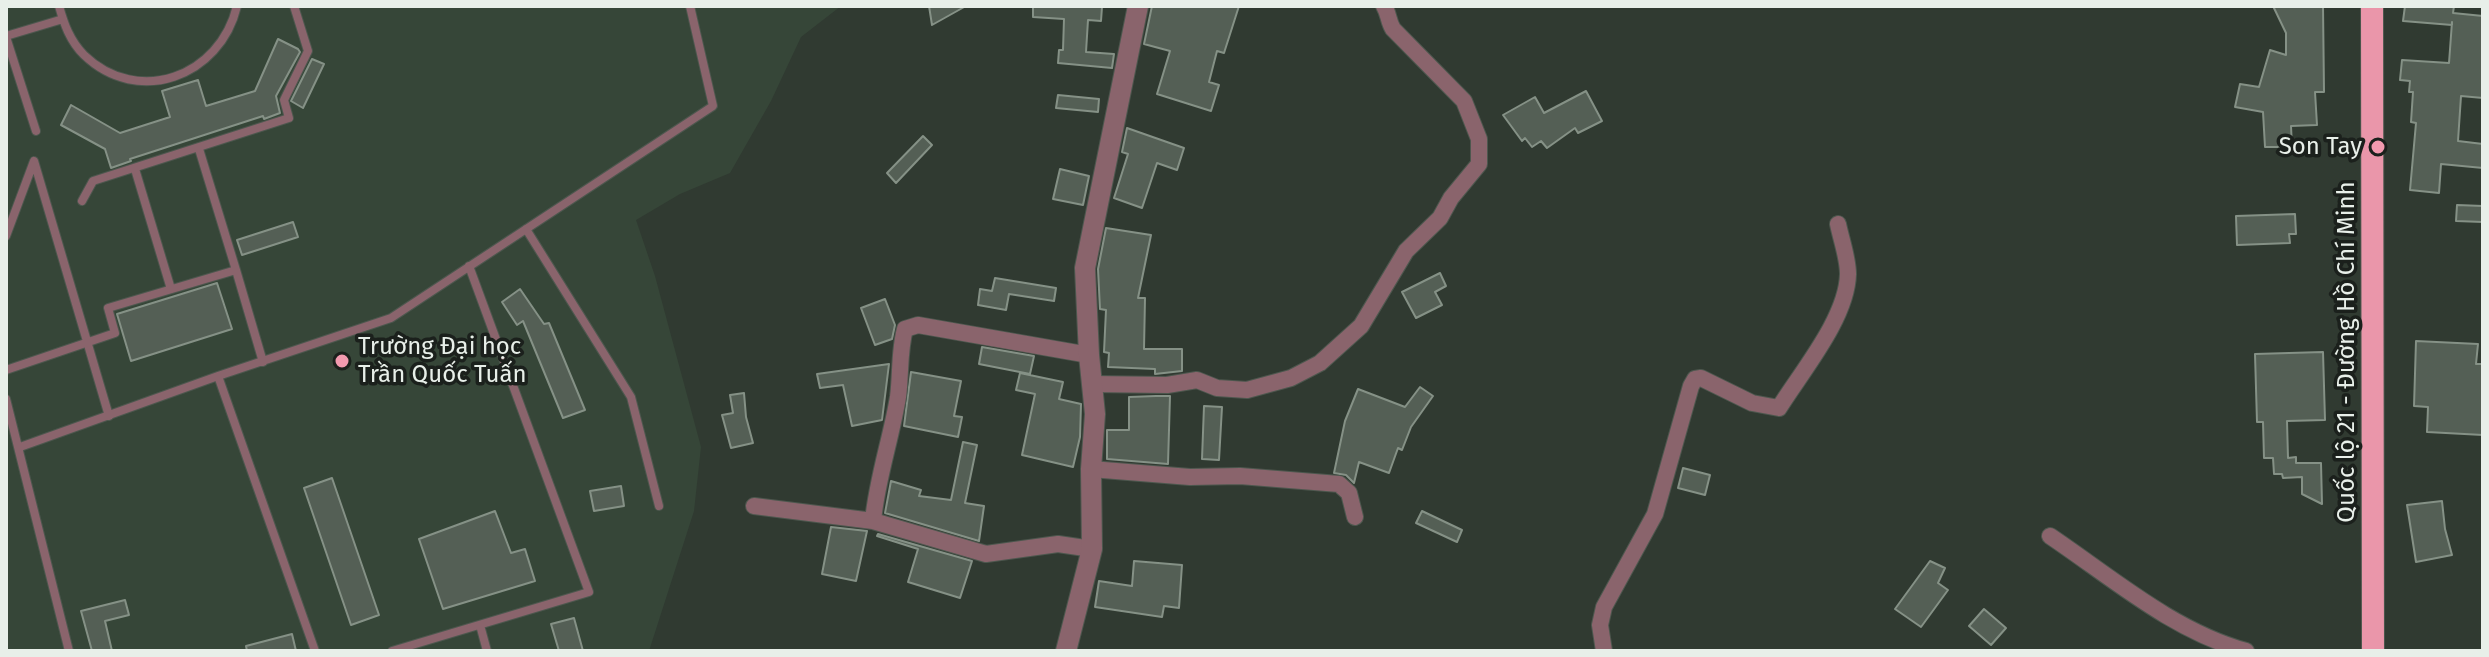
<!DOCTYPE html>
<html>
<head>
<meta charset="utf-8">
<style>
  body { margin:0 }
  #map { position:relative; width:2489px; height:657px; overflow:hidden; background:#303a31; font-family:"Fira Sans",sans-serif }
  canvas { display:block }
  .frame { position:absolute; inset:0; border:8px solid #e8efe9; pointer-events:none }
</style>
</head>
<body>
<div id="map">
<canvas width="2489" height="657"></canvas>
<div class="frame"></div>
</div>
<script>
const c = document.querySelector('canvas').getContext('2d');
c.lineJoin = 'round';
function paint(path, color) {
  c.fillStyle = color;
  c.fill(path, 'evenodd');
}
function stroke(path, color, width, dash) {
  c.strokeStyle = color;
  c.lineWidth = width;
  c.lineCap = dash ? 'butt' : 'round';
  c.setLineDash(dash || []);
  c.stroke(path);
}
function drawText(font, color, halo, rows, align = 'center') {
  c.font = font + ' "Fira Sans",sans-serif';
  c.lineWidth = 7;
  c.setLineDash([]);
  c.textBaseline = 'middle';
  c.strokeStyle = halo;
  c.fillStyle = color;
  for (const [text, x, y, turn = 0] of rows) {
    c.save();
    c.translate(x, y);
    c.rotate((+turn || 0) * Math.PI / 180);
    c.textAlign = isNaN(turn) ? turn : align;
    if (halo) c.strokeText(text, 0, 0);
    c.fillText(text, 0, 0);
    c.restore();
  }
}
const built = new Path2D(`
  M6,6H841L801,37L771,101L730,173L680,194L636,220L655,276L701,447L694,511L649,651H6Z`);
const building = new Path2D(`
  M929,6H966L932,25Z
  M1033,6L1102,7L1101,21L1088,20L1086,52L1114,54L1112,68L1058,63L1059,50H1063L1064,19L1033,17Z
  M1152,6H1239L1224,53L1217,51L1209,82L1219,85L1211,111L1157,94L1170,51L1144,44Z
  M2273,6H2323L2324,92H2315L2317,125L2291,126L2292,147H2265L2263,112L2235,107L2240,84L2259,87L2270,50L2286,55V33Z
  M2405,6H2454L2453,13L2483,16V98L2461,96L2458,141L2483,144V168L2441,164L2439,193L2410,190L2416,123L2411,122L2413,92H2409L2410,81L2400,80L2402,60L2449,63L2452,22V25L2403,21Z
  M278,39L298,49L300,52L276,96L280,113L264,119L263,116L130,159L131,161L111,168L105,149L61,125L71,105L120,133L170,117L162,91L198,80L206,106L255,91Z
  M312,59L324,64L303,108L291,101Z
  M1586,91L1602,121L1578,133L1575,128L1547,148L1541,141L1532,147L1525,138L1522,141L1503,115L1535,97L1544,113Z
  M1058,95L1099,99L1098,112L1056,108Z
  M1127,128L1184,148L1177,170L1157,163L1142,208L1114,198L1128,154L1122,152Z
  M923,136L932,145L896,183L887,173Z
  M1060,169L1089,176L1083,205L1053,199Z
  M2457,205L2483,206V222L2456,221Z
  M2295,214L2296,234H2289L2290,243L2237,245L2236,216Z
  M293,222L298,237L242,255L237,240Z
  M1106,228L1151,235L1138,298H1145L1144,349H1182V371L1155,374V369L1108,367L1109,353L1104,352L1106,310L1100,309L1098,269Z
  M1440,273L1446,286L1435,292L1442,305L1416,318L1402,292Z
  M995,278L1056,288L1054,301L1009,294L1006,310L978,305L980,289L992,291Z
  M217,283L232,329L131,361L117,314Z
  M520,289L544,324L549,323L585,410L563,418L523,321L517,325L502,302Z
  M885,299L895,325L892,339L875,345L861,308Z
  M2416,341L2478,344L2476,364H2483V435L2427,432L2428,407L2414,406Z
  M982,347L1034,356L1030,374L979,364Z
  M2323,352L2325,420L2287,421L2288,458L2296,457V463H2321L2322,504L2302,494V477L2283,478L2282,474H2274L2273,458H2264L2263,422H2257L2255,354Z
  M889,364L882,420L852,426L843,385L820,388L817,374Z
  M911,372L961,381L954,416L962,417L958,437L904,426Z
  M1020,373L1063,382L1059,399L1081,404L1080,437L1073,467L1022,455L1035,394L1016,390Z
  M1420,387L1433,396L1411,427L1402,450L1398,448L1389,473L1359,462L1354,483L1346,475L1334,473L1345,421L1358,389L1405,407Z
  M744,393L746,417L753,443L731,448L722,415L733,413L730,395Z
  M1156,396H1170L1168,464L1107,459V430H1129V397Z
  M1204,406L1222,407L1219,460L1202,459Z
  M963,442L977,445L965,503L984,506L979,541L885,513L891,481L921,490L919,496L951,500Z
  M1683,468L1710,475L1705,495L1678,488Z
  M332,478L379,615L351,625L304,488Z
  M621,486L624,506L594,511L590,491Z
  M2442,501L2445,529L2452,555L2416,562L2407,505Z
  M495,511L511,553L525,549L535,581L443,609L419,539Z
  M1422,511L1462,530L1457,542L1416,523Z
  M831,527L867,531L856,581L822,574Z
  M878,534L972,561L960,598L908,582L918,549L877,536Z
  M1134,561L1182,565L1179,608L1164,606L1162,617L1095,607L1099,581L1132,586Z
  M1930,561L1945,568L1938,583L1948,590L1921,627L1895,609Z
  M125,600L129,615L105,621L112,651H92L81,611Z
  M1984,609L2006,628L1991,645L1969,626Z
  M574,618L583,651H559L551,624Z
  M292,634L296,651H247L246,646Z`);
const service = new Path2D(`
  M59,6C64,24 70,41 84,55C138,107 220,77 237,6
  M6,36L63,19
  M6,37L36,131
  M135,169L171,289
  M82,201L93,181L289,118L284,100L308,51L294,6
  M526,229L631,397L659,506
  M6,236L34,161L109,416
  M236,270L263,362
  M6,370L115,333L108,308L236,270L199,149
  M218,376L315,651
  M6,399L69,651
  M20,447L218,376L391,318L713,106L690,6
  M480,625L487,651
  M392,651L589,592L469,266`);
const minor = new Path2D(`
  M1092,384L1167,385L1197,380L1217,388L1247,390L1291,378L1320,363L1361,326L1406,251L1440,218L1451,198L1479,164V139L1464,101L1393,29C1388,21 1389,14 1384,6
  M1091,469L1190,477L1240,476L1339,484L1349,493L1355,517
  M754,506L873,521L986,554L1058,544L1092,549
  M873,521C877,479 891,439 898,397C901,374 899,351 905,329L918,325L1089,355
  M2050,536C2111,577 2173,631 2246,651
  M1604,651L1600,625L1604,607L1655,514L1691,386L1695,379L1701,378L1752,403L1779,408C1802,371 1847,318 1848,274C1848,258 1841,239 1838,224`);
const tertiary = new Path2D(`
  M1066,651L1092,549L1091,469L1095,414L1089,355L1085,268L1138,6`);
const trunk = new Path2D(`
  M2372,6L2373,651`);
const markers = [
  [2378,147,8,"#f29aaf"],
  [342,361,8,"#f29aaf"]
];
const poiNames = [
  ["Son Tay",2362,147],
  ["Trường Đại học",358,347,"left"],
  ["Trần Quốc Tuấn",358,375,"left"]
];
const streetNames = [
  ["Quốc lộ 21 - Đường Hồ Chí Minh",2347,352,-90]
];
paint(built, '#364638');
paint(building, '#545f55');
stroke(building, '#859186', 2);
stroke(service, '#4d574e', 10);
stroke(minor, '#4d574e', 18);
stroke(tertiary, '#4d574e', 22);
stroke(trunk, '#4d574e', 24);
stroke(service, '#8a646c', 8);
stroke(minor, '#8a646c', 16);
stroke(tertiary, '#8a646c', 20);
stroke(trunk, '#ea96aa', 22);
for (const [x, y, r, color] of markers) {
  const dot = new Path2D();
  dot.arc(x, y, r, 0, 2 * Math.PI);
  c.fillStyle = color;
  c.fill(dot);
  stroke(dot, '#1b201c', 3);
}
drawText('24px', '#e8efe9', '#1b201c', poiNames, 'right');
drawText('24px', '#e8efe9', '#1b201c', streetNames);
</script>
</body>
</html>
